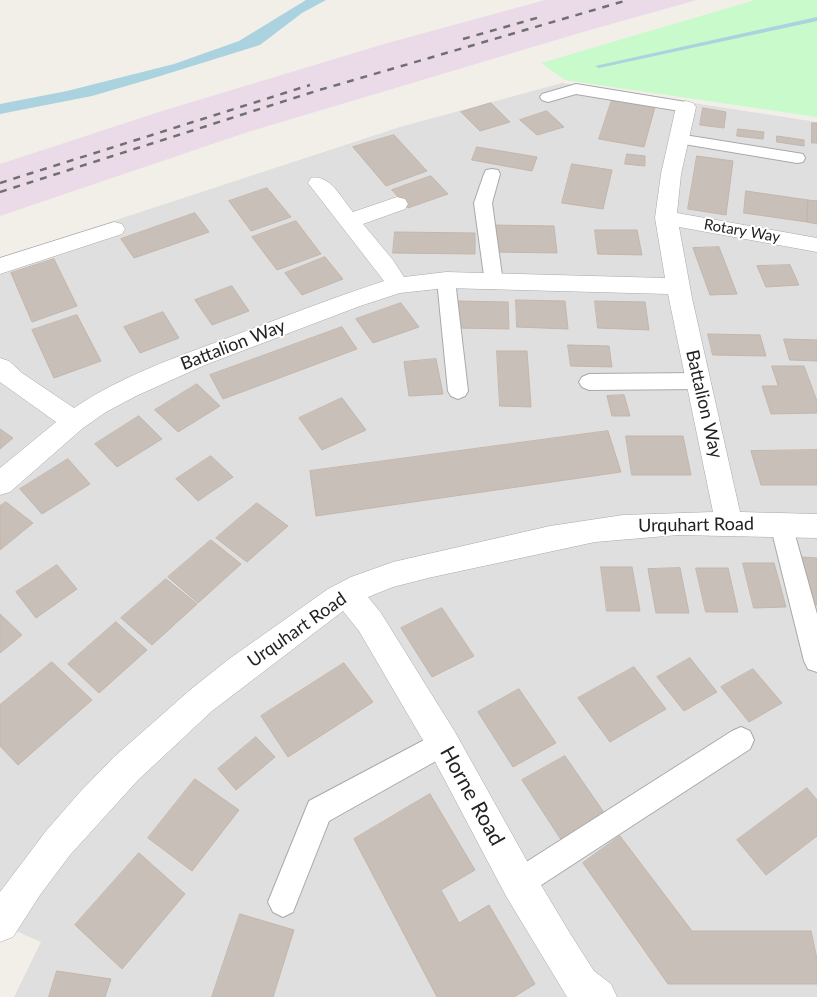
<!DOCTYPE html>
<html>
<head>
<meta charset="utf-8">
<style>
  body { margin:0 }
  canvas { display:block; background:#f2efe9 }
</style>
</head>
<body>
<canvas width="817" height="997"></canvas>
<script>
const c = document.querySelector('canvas').getContext('2d');
c.lineJoin = 'round';
function paint(path, color) {
  c.fillStyle = color;
  c.fill(path, 'evenodd');
}
function stroke(path, color, width, dash) {
  c.strokeStyle = color;
  c.lineWidth = width;
  c.lineCap = dash ? 'butt' : 'round';
  c.setLineDash(dash || []);
  c.stroke(path);
}
function drawText(font, color, halo, rows, align = 'center') {
  c.font = font + ' Lato,sans-serif';
  c.lineWidth = 4;
  c.setLineDash([]);
  c.textBaseline = 'middle';
  c.strokeStyle = halo;
  c.fillStyle = color;
  for (const [text, x, y, turn = 0] of rows) {
    c.save();
    c.translate(x, y);
    c.rotate((+turn || 0) * Math.PI / 180);
    c.textAlign = isNaN(turn) ? turn : align;
    if (halo) c.strokeText(text, 0, 0);
    c.fillText(text, 0, 0);
    c.restore();
  }
}
const residential = new Path2D(`
  M562,83L817,122V997H14L41,942L0,924V258L400,127Z`);
const industrial = new Path2D(`
  M545,0H697L583,32L248,132L0,216V164L162,111L384,44Z`);
const park = new Path2D(`
  M755,0H817V117L565,80L541,63Z`);
const water = new Path2D(`
  M306,0H326L302,13L260,45L157,77L92,96L0,114V104L67,91L174,64L239,41Z`);
const stream = new Path2D(`
  M817,17V21L599,68L595,66Z`);
const building = new Path2D(`
  M612,100L655,107L644,147L599,139Z
  M491,103L510,122L480,131L461,112Z
  M703,108L726,112L724,128L700,125Z
  M547,111L564,127L537,135L520,120Z
  M812,123H817V143H812Z
  M738,129L764,132L763,139L737,136Z
  M394,135L427,171L386,186L353,147Z
  M777,136L804,140V146L777,142Z
  M477,147L537,157L532,171L472,160Z
  M627,154L645,156V166L625,164Z
  M697,156L733,161L726,215L688,209Z
  M572,164L612,170L603,209L562,203Z
  M431,176L448,194L408,208L392,190Z
  M267,188L291,217L251,231L229,201Z
  M746,191L808,200L807,222L744,213Z
  M808,200L817,201V224L807,222Z
  M195,213L209,232L134,258L121,239Z
  M296,221L321,254L277,270L252,237Z
  M492,225L554,226L557,253L494,252Z
  M595,230H637L642,255L598,254Z
  M395,232L475,233V254L393,253Z
  M719,247L737,294L710,295L693,248Z
  M325,257L343,279L302,295L285,273Z
  M54,259L77,306L32,322L11,273Z
  M790,265L799,285L766,287L757,266Z
  M232,286L249,311L212,325L195,300Z
  M516,300L565,301L568,329L517,327Z
  M458,301L508,302L509,329L458,328Z
  M595,301L645,302L649,330L598,328Z
  M401,303L419,327L373,343L356,319Z
  M163,312L179,338L140,353L124,327Z
  M77,315L101,361L54,378L32,330Z
  M342,327L357,349L223,399L210,375Z
  M708,334L760,335L766,356L713,355Z
  M784,339L817,340V361L790,360Z
  M568,345L609,346L612,367L571,366Z
  M497,351H527L531,407L500,406Z
  M436,359L443,394L409,396L404,362Z
  M772,366H804L817,401V413L771,414L762,386H778Z
  M197,384L220,406L178,432L155,410Z
  M624,395L630,416H612L607,396Z
  M342,398L366,430L322,450L299,418Z
  M139,416L162,439L117,467L95,444Z
  M0,429L13,438L0,449Z
  M608,431L621,472L316,516L310,471Z
  M626,436H683L691,475H632Z
  M817,450V485H761L751,451Z
  M211,456L233,477L198,501L176,479Z
  M68,459L90,484L42,514L20,489Z
  M6,502L33,523L0,550V506Z
  M257,503L288,526L247,562L216,538Z
  M211,540L241,564L198,603L168,577Z
  M802,557L817,558V605H814Z
  M743,563H774L786,607L754,608Z
  M57,565L77,589L36,618L16,592Z
  M601,567H632L640,611H607Z
  M680,568L689,613H656L648,569Z
  M696,568H728L738,612H706Z
  M166,579L197,604L152,645L121,618Z
  M442,608L474,656L432,677L401,628Z
  M0,614L22,635L0,653Z
  M116,622L147,650L99,693L68,664Z
  M690,658L717,692L684,711L657,677Z
  M52,662L92,700L18,765L0,746V705Z
  M344,663L373,702L288,757L261,716Z
  M634,667L666,709L610,742L578,698Z
  M753,669L782,703L749,722L721,687Z
  M519,689L556,743L513,767L478,712Z
  M256,737L275,757L236,790L218,769Z
  M565,756L605,814L562,841L522,780Z
  M195,779L239,810L192,871L148,838Z
  M807,788L817,800V836L766,875L737,840Z
  M430,794L475,870L441,890L459,923L489,905L535,984L514,997H437L354,839Z
  M620,836L692,931H811L817,959V984H668L583,863Z
  M139,853L185,894L122,969L75,925Z
  M240,914L294,930L273,997H212Z
  M57,971L111,979L105,997H49Z`);
const service = new Path2D(`
  M576,84L686,102L692,104L694,107L692,110L686,112L576,94L548,102L542,100L540,97L542,94Z
  M678,134L797,153L803,154L805,158L803,162L797,163L672,142L670,139L672,136Z
  M492,169L498,170L500,174L492,203L503,283L501,288L494,289L487,288L485,283L474,203L484,174L486,170Z
  M446,274L453,276L455,280L468,391L465,396L458,399L451,396L448,391L437,280L439,276Z
  M699,373L706,376L709,381L706,386L699,389L589,390L582,387L579,382L582,377L589,374Z
  M781,515L789,517L792,524L817,614V672L808,669L804,661L770,524L773,517Z
  M741,727L750,731L754,740L750,749L529,893L519,898L509,893L504,883L509,873L732,731Z
  M443,730L452,734L456,743L452,752L329,821L293,912L283,917L273,912L268,902L309,801Z`);
const minor = new Path2D(`
  M686,101L693,103L696,107L681,174L677,213L817,238V252L679,227L692,298L740,512L817,514V538L678,535L595,542L428,578L393,587L368,597L381,613L455,732L532,870L571,935L594,971L611,984L617,997H567L506,896L431,754L359,631L343,611L212,711L138,780L70,855L40,895L13,937L0,942V892L46,831L79,793L114,757L190,690L229,659L328,589L351,577L393,562L550,526L623,515L713,512L668,294L446,288L400,293L360,306L205,365L136,396L106,412L83,428L10,492L0,495V468L56,422L0,382V358L9,361L22,373L74,408C121,376 177,357 230,337C281,318 332,298 384,281L308,183L311,178C330,174 342,199 353,212L397,197L405,199L408,204L405,209L363,224L393,260L404,277L446,272L665,278L655,218L661,174L676,107L679,103Z
  M114,222L122,224L125,229L122,234L0,274V258Z`);
const rail = new Path2D(`
  M463,39L540,17
  M0,183L310,85
  M0,192L316,91L628,0`);
const farStreetnames = [
  ["Rotary Way",742,231,10]
];
const streetNames = [
  ["Battalion Way",233,345,-21],
  ["Battalion Way",704,404,77],
  ["Urquhart Road",696,525,-1],
  ["Urquhart Road",297,630,-35]
];
const nearStreetnames = [
  ["Horne Road",472,796,61]
];
paint(residential, '#e0dfdf');
paint(industrial, '#ebdbe8');
paint(park, '#c8facc');
paint(water, '#aad3df');
paint(stream, '#aad3df');
paint(building, '#c7bfb8');
stroke(building, '#c4b6ab', 1);
stroke(service, '#a9a9a9', 2);
stroke(minor, '#a9a9a9', 1);
paint(service, '#fff');
paint(minor, '#fff');
stroke(rail, '#707070', 2.5, [7, 7]);
drawText('15px', '#222', '#fff', farStreetnames);
drawText('18px', '#222', '#fff', streetNames);
drawText('21px', '#222', '#fff', nearStreetnames);
</script>
</body>
</html>
